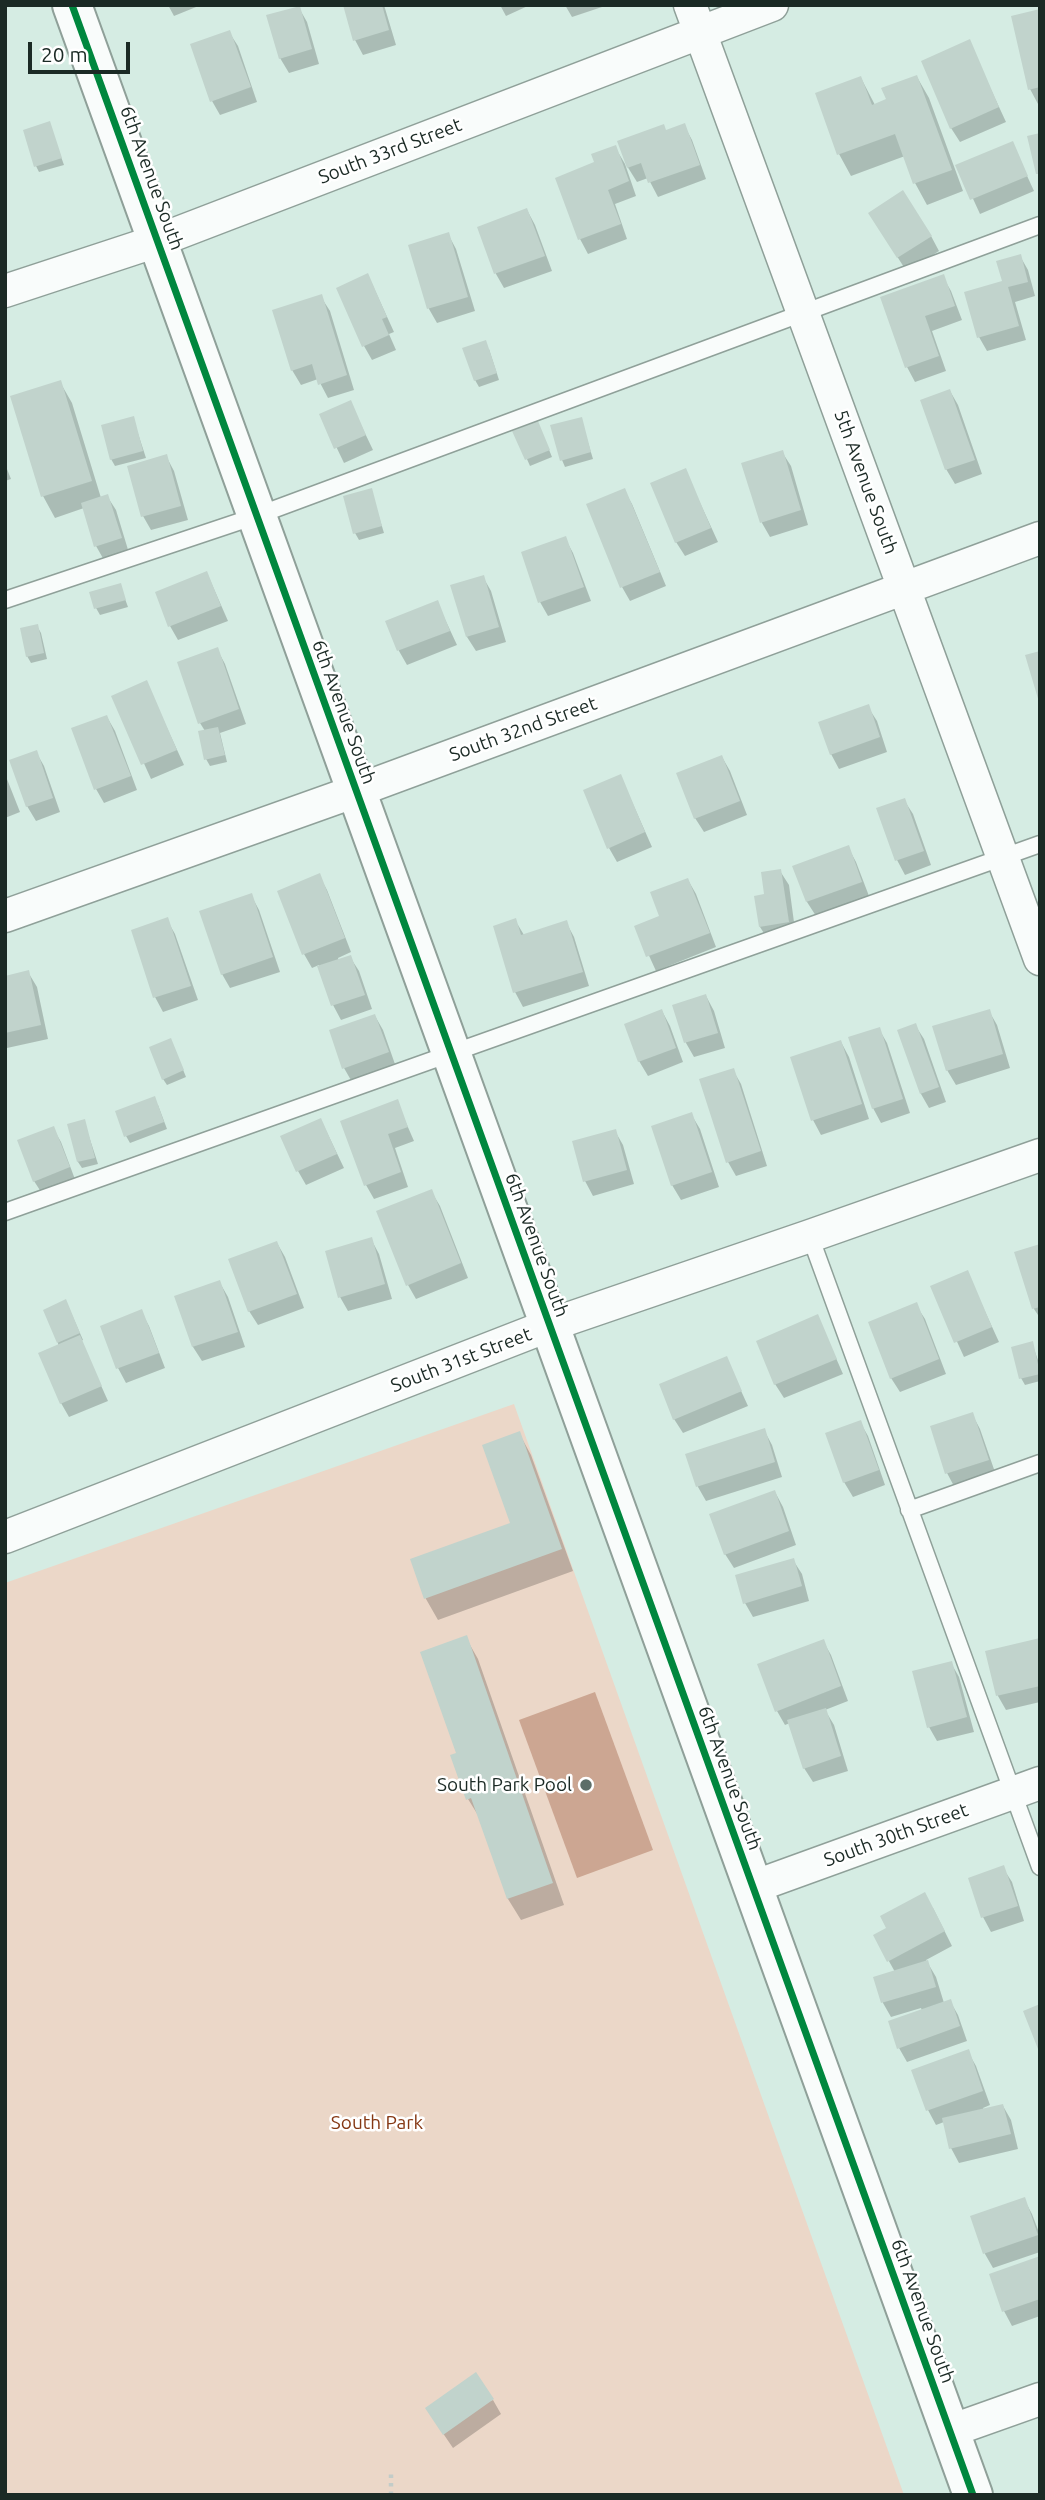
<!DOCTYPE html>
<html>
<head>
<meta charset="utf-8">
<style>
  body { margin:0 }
  #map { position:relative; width:1045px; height:2500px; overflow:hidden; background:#d5ece3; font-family:Ubuntu,sans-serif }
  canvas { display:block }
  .frame { position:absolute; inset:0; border:7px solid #1b2a25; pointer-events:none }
  .scale { position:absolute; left:28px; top:42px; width:102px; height:32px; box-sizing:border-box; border:4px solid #1b2a25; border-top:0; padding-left:9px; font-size:21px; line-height:24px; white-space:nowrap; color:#1b2a25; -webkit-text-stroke:5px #fff; paint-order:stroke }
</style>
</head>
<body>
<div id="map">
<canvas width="1045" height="2500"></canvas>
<div class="frame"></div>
<div class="scale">20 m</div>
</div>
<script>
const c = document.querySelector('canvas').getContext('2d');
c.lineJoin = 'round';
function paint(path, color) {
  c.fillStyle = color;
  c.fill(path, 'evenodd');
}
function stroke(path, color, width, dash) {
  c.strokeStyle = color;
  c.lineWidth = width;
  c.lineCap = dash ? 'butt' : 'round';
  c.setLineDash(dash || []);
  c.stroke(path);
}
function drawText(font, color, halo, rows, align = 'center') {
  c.font = font + ' Ubuntu,sans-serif';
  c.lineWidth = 5;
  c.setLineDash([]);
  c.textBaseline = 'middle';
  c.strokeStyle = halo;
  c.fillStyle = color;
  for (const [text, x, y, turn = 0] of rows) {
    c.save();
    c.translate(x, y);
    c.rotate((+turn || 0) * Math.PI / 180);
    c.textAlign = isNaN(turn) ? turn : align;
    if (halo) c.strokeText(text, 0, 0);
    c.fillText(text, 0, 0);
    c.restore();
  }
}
const green = new Path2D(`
  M514,1404L904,2495H5V1583Z`);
const water = new Path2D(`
  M595,1692L653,1850L577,1878L519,1720Z`);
const shadow = new Path2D(`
  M168,5H201L174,16Z
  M345,5H384L396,45L363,55L355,40Z
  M500,5H530L506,16Z
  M565,5H608L572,17Z
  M299,8L307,22L319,64L289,73L280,58Z
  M1040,11V103L1038,104L1030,89Z
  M229,32L238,46L257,102L220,115L212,101Z
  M969,42L1006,122L960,142L951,128Z
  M917,77L929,98L963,191L927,205L915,183L905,156L851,176L839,154L861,78L875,105L888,100Z
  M49,123L64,165L39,172L36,166Z
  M684,125L692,140L706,179L658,197L648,178L637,182L627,166L666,132Z
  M1012,143L1034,191L980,214L958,166Z
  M615,147L625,164L636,196L615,204L627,239L588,254L580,239L596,163Z
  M527,210L535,225L552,271L504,288L496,274L479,228Z
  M879,228L931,236L939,251L907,272Z
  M448,234L456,249L475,311L437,323L429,309L410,246Z
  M1020,256L1028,270L1035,296L1015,302L1026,340L987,351L979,337L1004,282Z
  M368,275L394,332L389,334L396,350L372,360L364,346Z
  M943,277L951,291L962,320L932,331L946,371L915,382L907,367L883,298Z
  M321,297L330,311L354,390L328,398L318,379L301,385L292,370Z
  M489,349L499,380L479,387L475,380Z
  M60,382L72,403L101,498L107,496L116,510L129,553L104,560L96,546L84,508L55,518L43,496Z
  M950,391L958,405L982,474L955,484L946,469Z
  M350,402L373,450L344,463L321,415Z
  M133,418L146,458L115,466L111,459Z
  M581,419L593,459L565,467L562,460Z
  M541,430L552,457L530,466L515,432Z
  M782,452L791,466L808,525L770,537L762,523L744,464Z
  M166,456L174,471L188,520L151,530L143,516Z
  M5,464L11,479L5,481Z
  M685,470L718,542L685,556L676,542Z
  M371,490L384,533L359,540L355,533Z
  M624,490L632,504L666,586L630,601L622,587Z
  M565,538L573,553L591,601L548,616L540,602Z
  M207,573L228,621L178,640L170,626Z
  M483,577L491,591L506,642L476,651L467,637Z
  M120,585L128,607L100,615L96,608Z
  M437,602L457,645L407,665L399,651L388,622Z
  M37,626L41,633L47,659L31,663L27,656Z
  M217,649L225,664L246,724L220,733L227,762L210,766L206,759L205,731L200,723Z
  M146,682L184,765L151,779L114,697Z
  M868,707L877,721L887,752L839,769L831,754Z
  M107,717L115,731L137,790L104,803L96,789Z
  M36,752L44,766L60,812L36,821L27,806Z
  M722,757L730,771L747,815L704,832L695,818Z
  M5,774L20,812L5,818Z
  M621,777L652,847L617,862L609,848Z
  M904,800L913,814L931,865L905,875L897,860Z
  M848,847L856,862L869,896L816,916L807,902L795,867Z
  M780,871L789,885L796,937L769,941L760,927L766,896Z
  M319,875L327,890L351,952L338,958L339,961L350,957L359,971L372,1009L341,1020L333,1005L319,965L312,968L304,954Z
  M688,880L696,894L716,947L656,971L636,927L661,917Z
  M251,895L259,910L280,972L230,988L222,974Z
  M167,920L175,934L198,1000L163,1012L155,997Z
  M515,920L524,935L566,922L574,937L589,986L523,1007L515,992Z
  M28,972L37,987L48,1039L7,1048L5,1044V977Z
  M706,996L714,1011L725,1048L694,1057L686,1043L674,1006Z
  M662,1011L670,1026L683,1062L648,1076L639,1061Z
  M989,1011L997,1025L1010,1068L956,1085L947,1070Z
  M375,1016L383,1030L396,1067L352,1082L344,1068Z
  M915,1025L924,1039L946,1102L929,1108L921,1094L899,1031Z
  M879,1029L887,1043L910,1113L881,1123L873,1108Z
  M841,1042L849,1057L869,1119L821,1135L813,1120Z
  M174,1047L186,1077L167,1085L163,1079Z
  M733,1070L741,1084L767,1166L736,1176L728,1162Z
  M397,1102L414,1141L395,1148L408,1187L374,1199L366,1185Z
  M158,1105L167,1129L130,1143L126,1136Z
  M691,1114L700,1129L719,1187L681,1200L672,1185Z
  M321,1120L344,1168L306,1185L298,1171Z
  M84,1121L98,1164L82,1168L78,1162L69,1125Z
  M53,1128L61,1142L76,1182L43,1195L34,1181Z
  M615,1131L623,1145L634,1184L593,1196L585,1181Z
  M431,1191L440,1206L468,1278L416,1299L408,1285Z
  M371,1239L379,1254L392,1299L348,1311L340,1297Z
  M277,1243L285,1257L304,1308L258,1325L249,1311Z
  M1040,1246V1318L1034,1309L1016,1254Z
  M967,1272L999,1342L964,1357L932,1287Z
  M220,1283L228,1297L245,1347L202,1361L193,1347L177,1297Z
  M916,1305L925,1319L946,1374L900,1392L891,1378Z
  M69,1308L83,1340L81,1341L108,1401L69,1417L61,1403L58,1342Z
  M141,1311L149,1326L165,1368L126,1383L118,1368Z
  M818,1317L843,1374L784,1398L775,1384Z
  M1032,1343L1040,1366V1381L1025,1385L1021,1378Z
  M726,1358L748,1406L683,1433L674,1419Z
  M972,1414L980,1429L996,1475L955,1488L947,1473Z
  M860,1422L868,1436L885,1485L853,1497L844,1482Z
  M764,1430L772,1445L782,1477L706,1501L698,1487L688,1455Z
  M519,1433L531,1455L573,1571L438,1620L426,1599L412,1560L512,1524Z
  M775,1492L783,1507L796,1545L734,1568L725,1554Z
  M793,1560L802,1574L809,1601L753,1617L745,1603Z
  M466,1638L478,1659L564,1905L521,1920L508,1899L481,1820L468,1799L458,1754Z
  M1040,1640V1702L1006,1710L998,1696L987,1652Z
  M823,1641L831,1655L848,1701L825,1710L834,1725L848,1771L813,1782L804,1768L790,1723L785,1725L777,1711Z
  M951,1663L959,1677L974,1732L937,1741L929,1727Z
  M1003,1868L1012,1882L1024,1921L991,1932L983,1917L970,1879Z
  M933,1908L952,1946L926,1960L936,1977L944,2003L950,2001L958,2015L967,2041L907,2062L899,2048L922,2011L921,2008L891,2017L883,2003L876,1978L895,1972L875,1936Z
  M968,2052L976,2066L990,2105L983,2108L984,2110L1003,2106L1011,2120L1018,2149L959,2163L951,2148L944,2122L936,2125L928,2110Z
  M1024,2199L1032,2214L1040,2235V2252L993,2268L985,2254L973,2217Z
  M1040,2258V2316L1012,2326L1004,2311Z
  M493,2400L501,2414L453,2448L436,2423Z`);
const building = new Path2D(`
  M343,5H382L389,30L353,41Z
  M300,6L312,49L279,59L266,15Z
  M1040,9V87L1028,90L1011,16Z
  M230,30L251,87L210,102L190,44Z
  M970,39L999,107L950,129L921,61Z
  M917,75L952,170L913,184L895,134L837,155L815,93L861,76L872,105L886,99L881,88Z
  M50,121L62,158L34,167L23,130Z
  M685,123L700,165L648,183L641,163L627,168L617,141L664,124L666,130Z
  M1040,133V174H1036L1027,136Z
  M1013,141L1028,176L970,200L955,165Z
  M616,145L629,181L608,190L621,224L578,240L555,178L594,162L591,154Z
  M903,190L932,236L897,258L868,213Z
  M527,208L545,256L494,274L477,227Z
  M449,232L468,297L427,309L408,245Z
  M1021,254L1028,282L1008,287L1019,326L977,338L964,292L1002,281L996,261Z
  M368,273L387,317L382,319L389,335L362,347L336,288Z
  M944,274L955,306L925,316L939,356L905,368L880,297Z
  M322,294L347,375L318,385L312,364L291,371L272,310Z
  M486,340L497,373L474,381L462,348Z
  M61,380L92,481L41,497L10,396Z
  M950,389L975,460L945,470L920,400Z
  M351,400L366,435L334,449L319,414Z
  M134,416L143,451L110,460L101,425Z
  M582,417L591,452L560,461L550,425Z
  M538,421L550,450L525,460L512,431Z
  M783,450L801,510L760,523L741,463Z
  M167,454L181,506L141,517L127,466Z
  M686,468L711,528L675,543L650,483Z
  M372,488L382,526L353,534L343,496Z
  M625,488L660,572L620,588L586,504Z
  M108,494L122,538L94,547L81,503Z
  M566,536L584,587L538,603L521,552Z
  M207,571L221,606L168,627L155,592Z
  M484,575L499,627L466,637L450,585Z
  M121,583L126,600L94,609L89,592Z
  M438,600L450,631L397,651L385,621Z
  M38,624L44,653L26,657L20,628Z
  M218,647L239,709L198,724L177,662Z
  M1040,651V702H1039L1025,655Z
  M147,680L177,750L141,765L111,696Z
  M869,704L880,737L830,755L818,722Z
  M107,715L131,776L94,790L71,728Z
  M218,727L225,755L204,760L198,731Z
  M37,750L53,798L26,807L9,760Z
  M722,755L740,801L694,819L676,773Z
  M621,774L645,832L607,849L583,790Z
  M905,798L924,851L895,861L876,808Z
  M849,845L862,882L806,902L792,866Z
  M781,869L789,922L759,927L754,896L764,894L761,872Z
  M320,873L345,938L302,955L277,891Z
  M688,878L710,933L646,957L634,926L659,916L650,892Z
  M252,893L273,957L221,975L199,911Z
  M168,917L191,986L153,998L131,930Z
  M516,918L521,935L567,920L583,972L513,993L493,926Z
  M351,955L365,995L331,1006L317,966Z
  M29,970L41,1025L5,1033V976Z
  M706,994L718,1033L684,1043L672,1005Z
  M662,1009L676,1048L638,1062L624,1024Z
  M990,1009L1003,1054L946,1071L932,1026Z
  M375,1014L389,1052L342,1069L329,1030Z
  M916,1023L939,1087L920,1094L897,1030Z
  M880,1027L903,1099L872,1109L848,1037Z
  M171,1038L184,1070L162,1080L149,1047Z
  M841,1040L862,1104L811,1121L790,1057Z
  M734,1068L761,1151L726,1163L699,1079Z
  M155,1096L164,1122L124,1137L115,1111Z
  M398,1099L408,1127L388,1134L401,1172L364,1186L340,1121Z
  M692,1112L712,1172L671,1186L651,1126Z
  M321,1118L337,1154L296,1172L280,1136Z
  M85,1119L95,1158L77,1162L67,1124Z
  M54,1126L70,1167L33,1182L17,1140Z
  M616,1129L627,1170L583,1182L572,1141Z
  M432,1189L461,1263L406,1286L376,1211Z
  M372,1237L385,1284L338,1298L325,1251Z
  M277,1241L297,1294L248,1312L228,1259Z
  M1040,1244V1307L1032,1309L1014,1252Z
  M968,1270L992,1327L954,1343L930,1286Z
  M220,1280L238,1332L192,1347L174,1296Z
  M66,1299L80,1333L57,1343L43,1310Z
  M917,1302L939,1359L890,1379L868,1322Z
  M142,1309L159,1353L116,1369L100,1326Z
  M818,1314L837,1359L774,1385L756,1341Z
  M80,1335L102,1386L60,1404L38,1353Z
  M1033,1341L1040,1374L1019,1379L1011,1347Z
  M727,1356L742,1391L673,1420L659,1384Z
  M973,1412L989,1460L945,1474L930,1426Z
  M861,1420L879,1470L843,1483L825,1433Z
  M765,1428L775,1462L696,1487L685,1454Z
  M520,1431L562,1549L424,1599L410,1559L510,1523L482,1445Z
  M775,1490L789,1531L724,1555L709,1514Z
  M794,1558L802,1586L743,1604L735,1575Z
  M467,1635L553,1883L507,1899L471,1798L466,1800L450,1755L456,1753L420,1652Z
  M1040,1638V1686L996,1696L985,1651Z
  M824,1639L841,1686L775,1712L757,1664Z
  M952,1661L967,1717L927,1728L912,1671Z
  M826,1708L841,1756L803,1769L787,1720Z
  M1004,1865L1018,1906L981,1918L968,1878Z
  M925,1892L945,1931L887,1962L873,1935L886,1928L880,1916Z
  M928,1960L936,1987L881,2003L873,1977Z
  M951,1999L960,2026L897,2049L888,2021Z
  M1040,2004V2049H1038L1023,2011Z
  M969,2049L983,2091L926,2111L911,2070Z
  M1003,2104L1011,2134L949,2149L942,2118Z
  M1025,2197L1038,2235L983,2254L970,2216Z
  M1040,2256V2299L1002,2312L989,2274Z
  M476,2372L494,2399L443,2435L425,2408Z`);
const path = new Path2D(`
  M391,2495V2470`);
const lane = new Path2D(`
  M5,600L256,516L1040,225
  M5,1212L1040,844
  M810,1236L1040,1867
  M909,1510L1040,1463`);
const street = new Path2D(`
  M690,5L1040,959
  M5,291L157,241L772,5
  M5,916L356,791L1040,538
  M5,1537L550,1325L810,1236L1040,1155
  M753,1887L1040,1783
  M950,2431L1040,2399`);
const secondary = new Path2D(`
  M72,5L973,2495`);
const cycleway = new Path2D(`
  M72,5L973,2495`);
const markers = [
  [586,1785,7,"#5c6e68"]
];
const streetNames = [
  ["South 33rd Street",390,151,-21],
  ["6th Avenue South",152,178,70],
  ["5th Avenue South",866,482,70],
  ["6th Avenue South",344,712,70],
  ["South 32nd Street",523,729,-20],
  ["6th Avenue South",537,1245,70],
  ["South 31st Street",461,1360,-21],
  ["6th Avenue South",730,1778,70],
  ["South 30th Street",896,1835,-20],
  ["6th Avenue South",923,2311,70]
];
const poiNames = [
  ["South Park Pool",572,1785]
];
const parkNames = [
  ["South Park",377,2123]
];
paint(green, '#ebd7c8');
paint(water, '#cca692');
paint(shadow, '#0003');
paint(building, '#c1d3cc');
stroke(lane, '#8fa099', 19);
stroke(street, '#8fa099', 35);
stroke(secondary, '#8fa099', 42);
stroke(path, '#c3ccc8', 4.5, [3.5, 5]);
stroke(lane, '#f9fcfb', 16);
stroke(street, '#f9fcfb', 32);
stroke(secondary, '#f9fcfb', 38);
stroke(cycleway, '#00873e', 7);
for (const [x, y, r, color] of markers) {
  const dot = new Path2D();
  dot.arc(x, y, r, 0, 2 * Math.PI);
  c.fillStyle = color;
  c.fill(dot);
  stroke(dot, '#fff', 2.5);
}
drawText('19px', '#1b2a25', '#fff', streetNames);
drawText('19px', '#1b2a25', '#fff', poiNames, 'right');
drawText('19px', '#853713', '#fff', parkNames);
</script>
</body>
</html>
